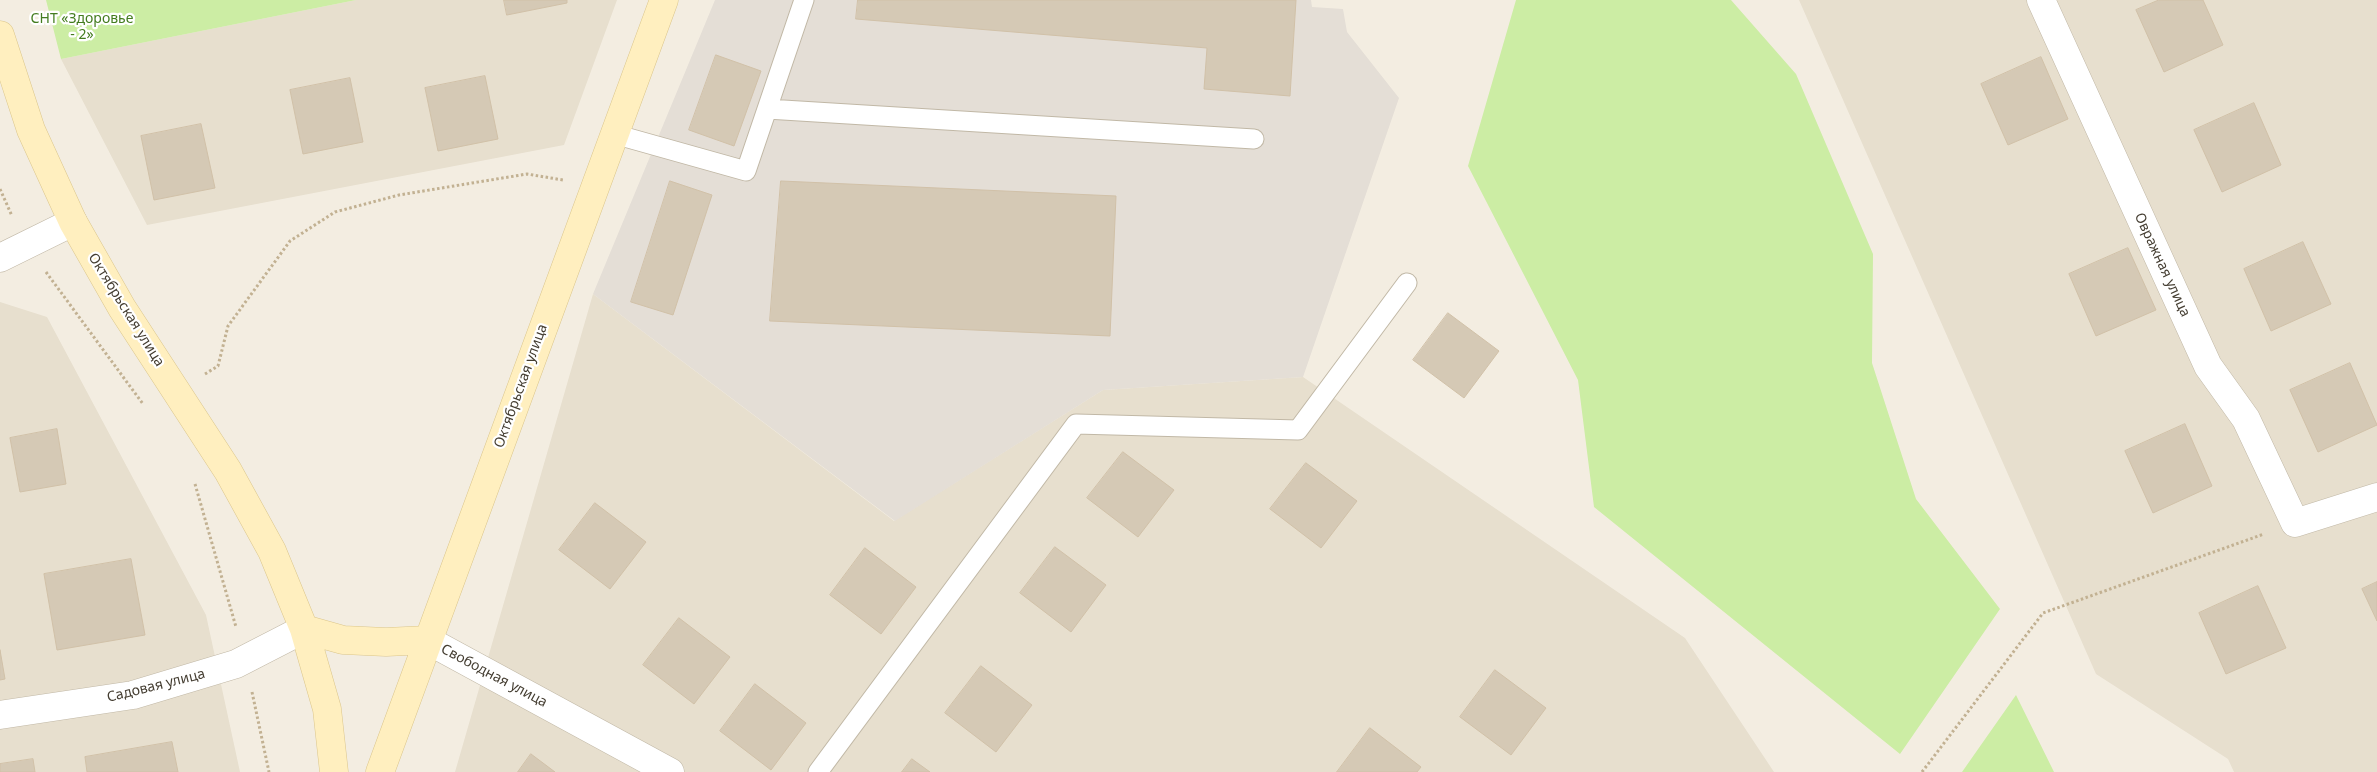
<!DOCTYPE html>
<html>
<head>
<meta charset="utf-8">
<style>
  body { margin:0 }
  canvas { display:block; background:#f3ede1 }
</style>
</head>
<body>
<canvas width="2377" height="772"></canvas>
<script>
const c = document.querySelector('canvas').getContext('2d');
c.lineJoin = 'round';
function paint(path, color) {
  c.fillStyle = color;
  c.fill(path, 'evenodd');
}
function stroke(path, color, width, dash) {
  c.strokeStyle = color;
  c.lineWidth = width;
  c.lineCap = dash ? 'butt' : 'round';
  c.setLineDash(dash || []);
  c.stroke(path);
}
function drawText(font, color, halo, rows, align = 'center') {
  c.font = font + ' "Noto Sans",sans-serif';
  c.lineWidth = 4.5;
  c.setLineDash([]);
  c.textBaseline = 'middle';
  c.strokeStyle = halo;
  c.fillStyle = color;
  for (const [text, x, y, turn = 0] of rows) {
    c.save();
    c.translate(x, y);
    c.rotate((+turn || 0) * Math.PI / 180);
    c.textAlign = isNaN(turn) ? turn : align;
    if (halo) c.strokeText(text, 0, 0);
    c.fillText(text, 0, 0);
    c.restore();
  }
}
const residential = new Path2D(`
  M356,0H617L564,145L147,225L61,59Z
  M1799,0H2377V772H2234L2228,759L2096,674Z
  M593,294L894,521L1103,390L1303,377L1685,638L1774,772H455Z
  M0,302L47,317L206,615L240,772H0Z`);
const industrial = new Path2D(`
  M715,0H1311L1312,7L1343,9L1347,32L1399,98L1303,377L1103,390L895,521L593,294Z`);
const green = new Path2D(`
  M46,0H356L61,59Z
  M1516,0H1731L1796,74L1873,254L1872,363L1916,499L2000,609L1900,754L1594,507L1578,380L1468,166Z
  M2016,695L2054,772H1962Z`);
const building = new Path2D(`
  M504,0H567V3L507,15Z
  M858,0H1296L1290,96L1204,89L1207,48L856,19Z
  M2159,0H2203L2223,45L2164,72L2136,10Z
  M716,55L761,71L734,146L689,130Z
  M2041,57L2068,119L2008,145L1981,84Z
  M485,76L498,139L438,151L425,88Z
  M350,78L363,142L303,154L290,90Z
  M2254,103L2281,165L2222,192L2194,130Z
  M201,124L215,188L154,200L141,136Z
  M670,181L712,195L673,315L631,302Z
  M781,181L1116,196L1110,336L770,321Z
  M2303,242L2331,304L2271,331L2244,269Z
  M2128,248L2156,310L2096,336L2069,274Z
  M1448,313L1499,351L1464,398L1413,360Z
  M2350,363L2377,425L2318,452L2290,390Z
  M2185,424L2212,486L2153,513L2125,451Z
  M57,429L66,484L20,492L10,438Z
  M1123,452L1174,490L1138,537L1087,498Z
  M1306,463L1357,501L1321,548L1270,509Z
  M595,503L646,542L610,589L559,550Z
  M1055,547L1106,585L1071,632L1020,593Z
  M865,548L916,587L881,634L830,595Z
  M131,559L145,635L57,650L44,574Z
  M2377,582V621L2362,589Z
  M2258,586L2286,648L2226,674L2199,613Z
  M679,618L730,657L694,704L643,665Z
  M0,650L5,679L0,680Z
  M981,666L1032,705L996,752L945,713Z
  M1495,670L1546,708L1511,755L1460,717Z
  M755,684L806,723L771,770L720,731Z
  M1370,728L1421,767L1417,772H1337Z
  M172,742L178,772H87L85,757Z
  M531,754L555,772H518Z
  M33,759L35,772H0V764Z
  M912,759L930,772H902Z`);
const path = new Path2D(`
  M0,189L12,216
  M46,272L143,404
  M205,374L218,366L228,326L290,241L335,212L399,195L527,174L563,180
  M195,484L236,627
  M252,692L269,772
  M1922,772L2043,613L2264,534`);
const lane = new Path2D(`
  M767,109L1254,139
  M614,134L746,171L804,0
  M818,772L1076,424L1298,430L1407,283`);
const street = new Path2D(`
  M2041,0L2208,366L2246,419L2295,523L2377,497
  M0,258L73,222
  M427,640L670,772
  M0,715L133,695L236,664L304,629`);
const secondary = new Path2D(`
  M0,35L31,130L73,222L122,308L228,471L272,551L304,629L327,709L334,772
  M304,629L343,640L386,642L427,640
  M380,772L664,0`);
const parkNames = [
  ["СНТ «Здоровье",82,19],
  ["- 2»",82,35]
];
const streetNames = [
  ["Овражная улица",2162,265,65],
  ["Октябрьская улица",126,310,58],
  ["Октябрьская улица",521,386,-70],
  ["Свободная улица",494,676,28],
  ["Садовая улица",156,686,-14]
];
paint(residential, '#e7dfce');
paint(industrial, '#e4ded6');
paint(green, '#cceda4');
paint(building, '#d5c9b5');
stroke(building, '#d1c1a8', 1);
stroke(lane, '#c1b8a6', 21);
stroke(street, '#c1b8a6', 29);
stroke(secondary, '#dbc68c', 29);
stroke(path, '#c2b192', 3, [2.5, 2.5]);
stroke(lane, '#fff', 19);
stroke(street, '#fff', 28);
stroke(secondary, '#ffefbf', 28);
drawText('14px', '#437c1f', '#fff', parkNames);
drawText('14px', '#443d31', '#fff', streetNames);
</script>
</body>
</html>
